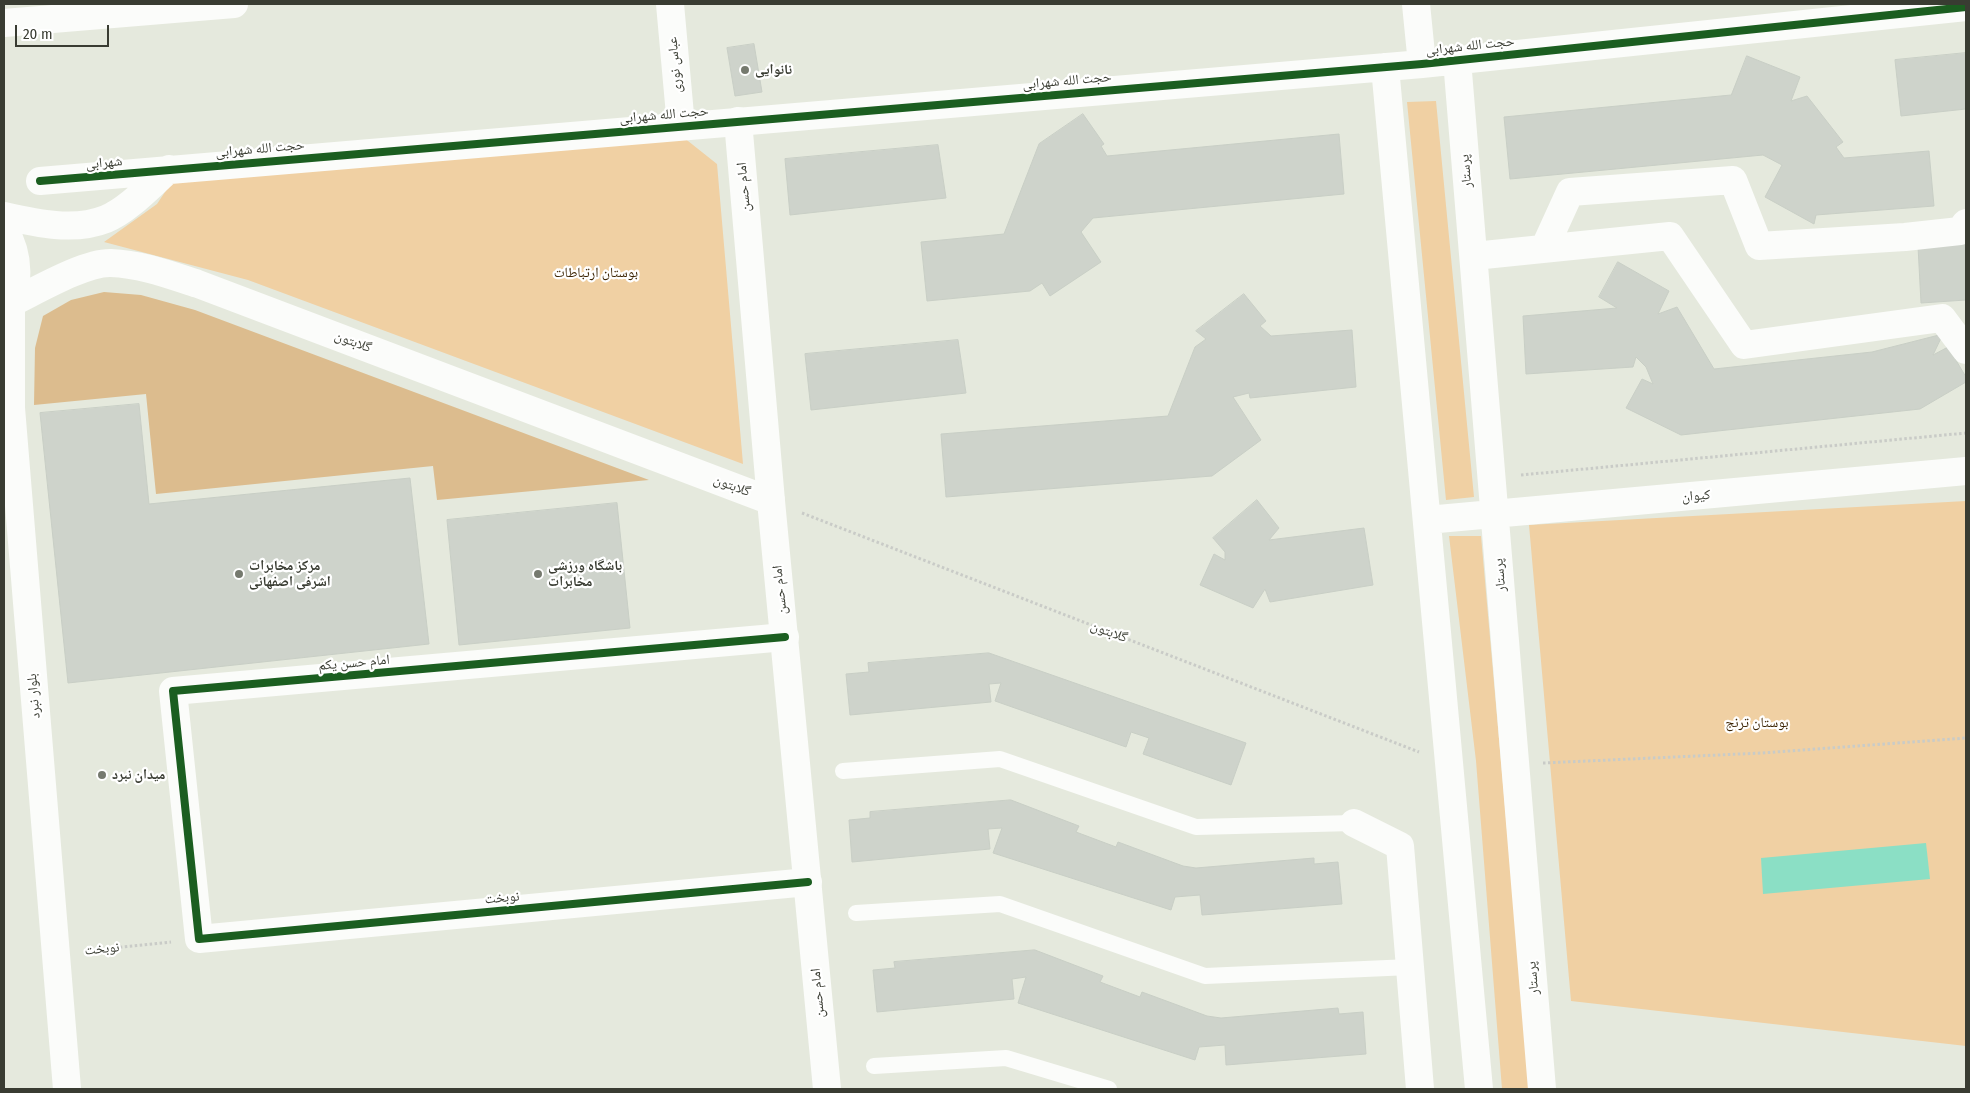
<!DOCTYPE html>
<html>
<head>
<meta charset="utf-8">
<style>
  body { margin:0 }
  #map { position:relative; width:1970px; height:1093px; overflow:hidden; background:#e5e9dd; font-family:"Fira Sans Condensed",sans-serif }
  canvas { display:block }
  .frame { position:absolute; inset:0; border:5px solid #393c32; pointer-events:none }
  .scale { position:absolute; left:15px; top:25px; width:94px; height:22px; box-sizing:border-box; border:2px solid #393c32; border-top:0; padding-left:6px; font-size:15px; line-height:18px; white-space:nowrap; color:#393c32; -webkit-text-stroke:4px #fff; paint-order:stroke }
</style>
</head>
<body>
<div id="map">
<canvas width="1970" height="1093"></canvas>
<div class="frame"></div>
<div class="scale">20 m</div>
</div>
<script>
const c = document.querySelector('canvas').getContext('2d');
c.lineJoin = 'round';
function paint(path, color) {
  c.fillStyle = color;
  c.fill(path, 'evenodd');
}
function stroke(path, color, width, dash) {
  c.strokeStyle = color;
  c.lineWidth = width;
  c.lineCap = dash ? 'butt' : 'round';
  c.setLineDash(dash || []);
  c.stroke(path);
}
function drawText(font, color, halo, rows, align = 'center') {
  c.font = font + ' "Fira Sans Condensed","Noto Naskh Arabic",sans-serif';
  c.lineWidth = 4.5;
  c.setLineDash([]);
  c.textBaseline = 'middle';
  c.strokeStyle = halo;
  c.fillStyle = color;
  for (const [text, x, y, turn = 0] of rows) {
    c.save();
    c.translate(x, y);
    c.rotate((+turn || 0) * Math.PI / 180);
    c.textAlign = isNaN(turn) ? turn : align;
    if (halo) c.strokeText(text, 0, 0);
    c.fillText(text, 0, 0);
    c.restore();
  }
}
const green = new Path2D(`
  M1436,101L1474,497L1446,500L1407,102Z
  M683,137L717,164L743,464L248,280L104,242L157,204L173,180Z
  M1966,501V1046L1571,1001L1529,525Z
  M1449,536H1481L1530,1089H1502L1476,761Z`);
const forest = new Path2D(`
  M104,292L141,295L195,310L649,480L437,500L433,466L156,494L146,394L34,405L35,348L43,316L71,300Z`);
const water = new Path2D(`
  M1926,843L1930,879L1763,894L1761,858Z`);
const building = new Path2D(`
  M754,44L762,92L735,96L727,48Z
  M1966,53V109L1901,116L1895,60Z
  M1747,56L1800,77L1791,101L1807,96L1843,142L1836,147L1844,158L1929,151L1934,206L1816,215L1814,224L1765,197L1782,165L1763,155L1510,179L1504,117L1731,95Z
  M1083,114L1104,144L1101,146L1107,156L1339,134L1344,194L1093,218L1081,232L1101,262L1050,296L1042,283L1030,291L927,301L921,242L1004,234L1039,144Z
  M938,145L946,198L790,215L785,159Z
  M1966,241V300L1921,303L1918,246Z
  M1618,262L1669,291L1658,314L1677,307L1714,369L1872,352L1943,334L1933,355L1948,347L1966,377V382L1920,409L1681,435L1626,408L1642,379L1653,384L1646,367L1636,357L1633,367L1526,374L1523,316L1617,308L1599,297Z
  M1244,294L1266,321L1260,326L1271,336L1352,330L1356,387L1250,398L1249,393L1233,397L1261,440L1212,476L946,497L941,434L1168,416L1195,347L1206,339L1196,331Z
  M958,340L966,393L811,410L805,354Z
  M139,404L149,504L410,478L429,644L68,683L40,413Z
  M1257,500L1279,528L1269,540L1364,528L1373,585L1270,602L1265,589L1253,608L1200,585L1214,554L1225,560V552L1213,538Z
  M617,503L630,628L459,645L447,520Z
  M989,653L1246,743L1231,785L1143,754L1149,738L1131,732L1126,747L995,701L1001,683L989,684L991,702L850,715L846,674L869,672L868,663Z
  M1011,800L1079,826L1076,832L1116,847L1118,842L1183,866L1196,868L1314,858V864L1338,862L1342,904L1202,915L1200,895L1175,897L1171,910L993,853L1002,828L988,829L990,849L852,862L849,820L870,818V812Z
  M1035,950L1103,976L1100,982L1140,997L1142,992L1207,1016L1221,1018L1338,1008L1339,1014L1363,1012L1366,1054L1226,1065L1225,1045L1199,1047L1195,1060L1018,1003L1026,977L1012,979L1014,999L877,1012L873,970L895,968L894,962Z`);
const path = new Path2D(`
  M1521,475L1966,433
  M802,513L1419,752
  M1543,763L1762,753L1966,738
  M85,951L171,942`);
const service = new Path2D(`
  M843,771L1000,759L1196,827L1354,823
  M856,913L1000,904L1205,976L1410,967
  M874,1066L1006,1058L1109,1089`);
const minor = new Path2D(`
  M4,23L234,4
  M738,121L771,501
  M1544,249L1570,192L1733,180L1759,246L1905,237L1960,231L1966,223
  M1474,256L1670,236L1744,345L1942,318L1966,350
  M785,637L173,691L199,939L808,882
  M1354,823L1400,846L1420,1089`);
const tertiary = new Path2D(`
  M670,4L681,126
  M1416,4L1422,64
  M1457,60L1542,1089
  M1385,67L1479,1089
  M40,181L1422,64L1966,7
  M4,216C35,223 74,232 106,219C128,210 151,185 169,169
  M11,303C36,291 85,262 111,263C141,264 170,275 198,284L771,501L827,1089
  M1427,520L1966,471`);
const secondary = new Path2D(`
  M4,229C20,255 21,288 4,313
  M11,303V408L67,1089`);
const cycleway = new Path2D(`
  M40,181L1422,64L1966,7
  M785,637L173,691L199,939L808,882`);
const markers = [
  [745,70,5,"#75796e"],
  [239,574,5,"#75796e"],
  [538,574,5,"#75796e"],
  [102,775,5,"#75796e"]
];
const streetNames = [
  ["حجت الله شهرابی",1470,46,-6],
  ["عباس نوری",675,65,-95],
  ["حجت الله شهرابی",1067,81,-5],
  ["حجت الله شهرابی",664,115,-5],
  ["حجت الله شهرابی",260,149,-5],
  ["شهرابی",104,163,-5],
  ["پرستار",1466,171,-95],
  ["امام حسن",744,187,-95],
  ["گلابتون",353,342,21],
  ["گلابتون",732,486,21],
  ["کیوان",1696,496,-5],
  ["پرستار",1500,575,-95],
  ["امام حسن",780,590,-96],
  ["گلابتون",1109,632,21],
  ["امام حسن یکم",354,663,-5],
  ["بلوار نبرد",34,696,-95],
  ["نوبخت",502,898,-5],
  ["نوبخت",102,949,-6],
  ["پرستار",1533,978,-95],
  ["امام حسن",818,993,-95]
];
const poiNames = [
  ["نانوایی",755,70],
  ["مرکز مخابرات",249,566],
  ["اشرفی اصفهانی",249,582],
  ["باشگاه ورزشی",548,566],
  ["مخابرات",548,582],
  ["میدان نبرد",112,775]
];
const parkNames = [
  ["بوستان ارتباطات",596,273],
  ["بوستان ترنج",1757,723]
];
paint(green, '#f0d0a3');
paint(forest, '#dcbc8e');
paint(water, '#8bdfc5');
paint(building, '#ced3cb');
stroke(building, '#c8cec5', 1);
stroke(path, '#c9cbc7', 3, [2.5, 2.5]);
stroke(service, '#fbfcfa', 16);
stroke(minor, '#fbfcfa', 28);
stroke(tertiary, '#fbfcfa', 28);
stroke(secondary, '#fbfcfa', 28);
stroke(cycleway, '#1b5e20', 8);
for (const [x, y, r, color] of markers) {
  const dot = new Path2D();
  dot.arc(x, y, r, 0, 2 * Math.PI);
  c.fillStyle = color;
  c.fill(dot);
  stroke(dot, '#fff', 2);
}
drawText('14px', '#393c32', '#fff', streetNames);
drawText('bold 14px', '#393c32', '#fff', poiNames, 'left');
drawText('14px', '#3b2302', '#fff', parkNames);
</script>
</body>
</html>
